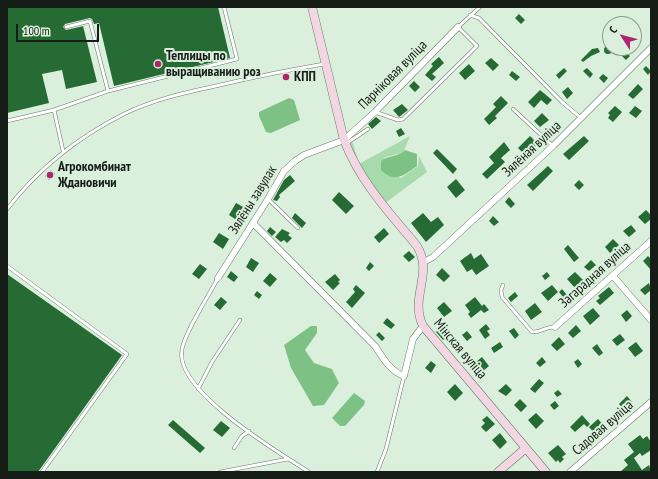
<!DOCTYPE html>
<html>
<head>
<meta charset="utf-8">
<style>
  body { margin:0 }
  #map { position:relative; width:658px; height:479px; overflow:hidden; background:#dbf0dc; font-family:"PT Sans Narrow",sans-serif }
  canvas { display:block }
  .frame { position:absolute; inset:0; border:8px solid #151d16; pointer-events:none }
  .north { position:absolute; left:602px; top:16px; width:40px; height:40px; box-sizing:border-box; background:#dbf0dc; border:1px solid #8c9c8d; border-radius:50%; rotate:306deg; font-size:11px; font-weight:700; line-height:16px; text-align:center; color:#151d16 }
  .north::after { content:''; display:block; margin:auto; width:14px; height:18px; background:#ad266d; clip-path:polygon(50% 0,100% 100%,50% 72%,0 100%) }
  .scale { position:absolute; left:16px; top:24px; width:83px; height:18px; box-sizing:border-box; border:2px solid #151d16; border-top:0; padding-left:5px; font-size:12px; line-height:14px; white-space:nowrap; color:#151d16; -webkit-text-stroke:3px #dbf0dc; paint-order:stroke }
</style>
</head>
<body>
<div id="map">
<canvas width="658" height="479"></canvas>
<div class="frame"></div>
<div class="north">С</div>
<div class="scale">100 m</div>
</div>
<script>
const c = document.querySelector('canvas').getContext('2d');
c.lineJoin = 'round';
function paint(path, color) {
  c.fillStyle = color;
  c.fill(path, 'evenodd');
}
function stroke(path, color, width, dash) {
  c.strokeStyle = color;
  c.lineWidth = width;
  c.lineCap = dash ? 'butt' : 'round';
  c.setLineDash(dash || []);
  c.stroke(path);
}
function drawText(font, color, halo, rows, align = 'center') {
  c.font = font + ' "PT Sans Narrow",sans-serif';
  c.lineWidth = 4;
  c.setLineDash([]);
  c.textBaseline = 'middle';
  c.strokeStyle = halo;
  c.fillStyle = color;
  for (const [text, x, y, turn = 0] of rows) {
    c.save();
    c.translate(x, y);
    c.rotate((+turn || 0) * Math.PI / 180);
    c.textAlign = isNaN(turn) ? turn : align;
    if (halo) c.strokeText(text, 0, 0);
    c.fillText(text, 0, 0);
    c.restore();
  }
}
const green = new Path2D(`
  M410,136L403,153L385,157L381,164L382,170L401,178L418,166L419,156L427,172L385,203L356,160L349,138L351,137L359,164Z`);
const forest = new Path2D(`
  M289,98L294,100L300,120L271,133L266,132L259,116V112Z
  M405,150L417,154V166C404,175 395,184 381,170V161C388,155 400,157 405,150Z
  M311,326H317V333L305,350L314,363L332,369L339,383L324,405L313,406L291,368L284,345Z
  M354,393L365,401L364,405L345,426H340L332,418Z`);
const building = new Path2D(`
  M7,7H218L230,58L114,86L99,23L94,24L92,19L90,18L65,24L63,27L66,30L88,25L83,26L97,82L66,89L62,70L42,74L49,103L7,113Z
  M519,14L525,20L521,24L515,18Z
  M604 50a4 4 0 1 1 8 0a4 4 0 1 1-8 0Z
  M598,48L600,52L591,56L583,62L581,60L592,49Z
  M625,51L630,56L626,60L621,55Z
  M439,57L444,63L432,74L436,77L432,81L425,75L433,66L431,64Z
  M491,58L499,65L493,71L485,63Z
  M469,64L475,71L465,80L459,73Z
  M646,66L651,71L648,75L643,69Z
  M564,68L567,71L559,79L556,75Z
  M587,68L593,74L590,78L583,71Z
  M512,71L520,77L516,81L509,75Z
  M603,74L608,78L604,83L599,78Z
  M414,81L420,87L415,92L409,86Z
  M638,84L643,89L633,99L628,95Z
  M568,87L573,93L567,99L562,92Z
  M540,90L552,100L547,105L541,100L534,108L528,102Z
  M501,96L508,103L495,116L497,118L489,125L484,119L496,107L493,104Z
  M402,104L408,110L399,117L393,110Z
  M615,106L622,112L613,122L608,118L610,115L608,113Z
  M635,106L642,111L636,118L629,113Z
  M542,113L549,120L540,127L534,121Z
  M376,117L381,121L372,129L368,124Z
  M401,128L405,134L399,137L396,131Z
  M530,136L538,144L526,156L518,148Z
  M584,136L589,141L569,160L563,154Z
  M504,142L510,150L501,158L505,162L487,179L482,174L494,163L489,157Z
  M437,149L457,169L453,174L433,153Z
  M548,166L553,171L533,191L527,185Z
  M51,170L55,174L49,180L45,176Z
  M290,175L295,181L279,195L280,197L277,201L273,200L284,180Z
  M456,179L465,190L456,198L447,187Z
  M579,180L584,185L579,190L574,185Z
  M339,192L354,206L346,214L332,200Z
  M509,197L515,204L511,208L505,202Z
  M236,203L245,208L238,221L229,215Z
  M646,210L651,215V219L645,224L638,217Z
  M295,213L306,223L302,228L292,218Z
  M423,213L431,222L438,217L444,225L426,242L411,223Z
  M493,216L499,222L494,226L489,221Z
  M631,225L636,231L629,237L623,231Z
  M270,227L276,232L272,236L267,231Z
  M384,228L389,234L379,243L374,237Z
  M282,229L290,233L288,235L292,238L287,243L284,240L281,242L275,237Z
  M219,233L229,239L223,249L213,242Z
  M613,239L619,245L610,253L605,247Z
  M568,245L579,258L574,262L564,249Z
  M409,251L415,257L409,262L403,256Z
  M471,253L474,259L481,254L489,266L476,275L472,269L467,272L460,261Z
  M648,256L651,259V270L643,261Z
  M251,258L259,263L253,272L246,267Z
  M591,260L596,265L589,271L584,267Z
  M370,262L374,266L369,271L366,268Z
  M200,264L207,269L199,279L192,274Z
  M442,268L450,276L444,282L436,275Z
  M231,271L238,277L234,282L227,277Z
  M547,272L550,276L545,280L542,276Z
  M575,272L583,280L575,288L567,279Z
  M270,273L277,279L270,287L263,281Z
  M7,274L122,355L38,472H7Z
  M335,274L340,280L338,282L340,283L333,290L325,282Z
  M649,283L651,290L645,295L640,290Z
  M356,285L365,293L352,308L346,302L355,292L353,289Z
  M552,285L558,292L548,301L541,293Z
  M609,287L614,293L600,305L596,301L600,298L598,296Z
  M562,289L567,295L564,298L559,292Z
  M257,291L262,295L259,299L254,295Z
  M515,292L518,296L511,302L508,298Z
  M221,297L227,302L220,310L214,305Z
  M475,297L482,306L484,304L489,310L484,313L481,310L471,318L468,314L470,312L465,305Z
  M444,302L452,311L444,317L437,308Z
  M535,303L542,312L531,320L525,311Z
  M593,308L600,316L590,325L583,316Z
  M627,310L632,316L626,322L621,315Z
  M387,318L395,325L391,329L383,323Z
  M486,324L490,329L487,331L490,335L485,339L479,330Z
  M576,325L581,331L573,338L568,333Z
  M442,328L448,336L443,340L436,332Z
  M514,328L519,335L515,339L509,331Z
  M467,331L472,337L467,341L462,335Z
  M379,332L385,338L382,341L376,335Z
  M620,334L625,340L617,346L612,340Z
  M559,337L565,344L557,351L551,345Z
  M500,342L503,347L494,353L491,348Z
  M636,342L643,351L635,357L628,348Z
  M597,344L603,353L599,356L592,348Z
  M482,357L489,366L483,371L476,362Z
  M542,357L546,362L540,367L536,363Z
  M578,359L582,364L578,368L574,362Z
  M431,361L436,365L431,373L425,368Z
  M539,379L544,383L535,393L530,389Z
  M455,384L463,393L455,401L447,392Z
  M506,384L512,390L506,396L498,391Z
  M558,390L562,394L557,397L554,393Z
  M627,396L632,402L624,410L619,404Z
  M520,399L527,406L521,412L514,405Z
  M555,401L559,406L554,410L550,405Z
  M536,413L544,421L536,429L528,420Z
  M582,415L590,424L587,427L584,424L575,432L570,427Z
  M487,416L495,424L486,432L481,427L485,423L482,420Z
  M598,419L604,426L595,434L589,427Z
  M173,420L205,448L200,453L168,425Z
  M221,421L230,428L222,437L213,430Z
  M500,433L507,442L500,449L492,440Z
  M640,435L643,439L647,436L651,442V450L642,456L640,453L634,458L642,470L649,465L651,472H620L628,465L624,460L634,452L628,444Z
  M558,445L566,454L562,457L564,459L560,463L558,460L556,462L548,453Z`);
const lane = new Path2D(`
  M470,15L479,18L562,102L581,118
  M66,27L90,21L108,91
  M513,109L553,146
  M54,110L63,151
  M375,112L398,120L403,119L477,46L458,27L480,7
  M7,121L54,110L108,91L237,59L224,7
  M347,143L368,129
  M268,199L298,228
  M7,209C39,168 78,137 124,114C154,99 188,92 220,85C254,77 289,70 324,64
  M7,266L127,354L42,472
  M218,278C208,297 186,330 182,349C173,390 278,452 309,472
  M503,285L501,290L502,297L532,332C540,333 546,326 555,327
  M198,389L212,362L240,320
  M234,448L242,436L249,431
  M220,472L288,459
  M377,472L386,449L404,376`);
const street = new Path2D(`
  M253,223L375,346C383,358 390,371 404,376L413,339L423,326
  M424,262L433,257L553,146L651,48
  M613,276L651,320
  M218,278L268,199L284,171L295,161L304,155L344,140L375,112L458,27
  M555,327L651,241
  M570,472L651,402`);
const secondary = new Path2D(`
  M312,7L344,140C361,183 388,211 417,246C434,274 409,297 423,326L546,472
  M498,472L526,448`);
const markers = [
  [158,64,4,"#ad266d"],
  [286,77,4,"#ad266d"],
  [50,175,4,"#ad266d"]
];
const poiNames = [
  ["Теплицы по",166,56],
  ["выращиванию роз",166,72],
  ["КПП",294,77],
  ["Агрокомбинат",58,167],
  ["Ждановичи",58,183]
];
const streetNames = [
  ["Парніковая вуліца",393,75,-45],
  ["Зялёная вуліца",532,149,-43],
  ["Зялёны завулак",253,200,-58],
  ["Загарадная вуліца",595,275,-42],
  ["Мінская вуліца",460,349,50],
  ["Садовая вуліца",603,428,-41]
];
paint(green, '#a7daac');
paint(forest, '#7dc284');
paint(building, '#266b33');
stroke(lane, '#687a69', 4);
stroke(street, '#687a69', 7);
stroke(secondary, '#687a69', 9);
stroke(lane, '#fff', 3);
stroke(street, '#fff', 6);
stroke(secondary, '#f2d7e2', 8);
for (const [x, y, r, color] of markers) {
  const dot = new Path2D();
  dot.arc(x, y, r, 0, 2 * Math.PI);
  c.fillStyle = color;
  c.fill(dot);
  stroke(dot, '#dbf0dc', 1.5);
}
drawText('bold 14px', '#151d16', '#dbf0dc', poiNames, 'left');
drawText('14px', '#151d16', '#dbf0dc', streetNames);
</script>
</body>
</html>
